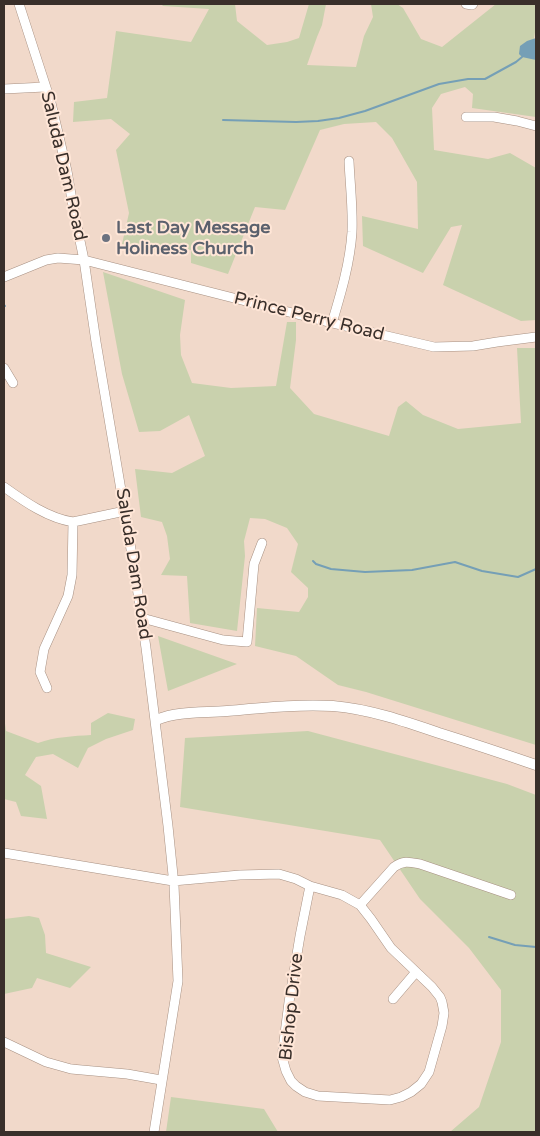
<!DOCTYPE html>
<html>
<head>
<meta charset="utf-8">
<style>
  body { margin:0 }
  #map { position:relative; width:540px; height:1136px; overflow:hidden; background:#f1d9ca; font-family:"Varela Round",sans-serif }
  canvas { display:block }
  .frame { position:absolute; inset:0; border:5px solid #392f2a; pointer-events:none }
</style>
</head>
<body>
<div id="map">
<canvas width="540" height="1136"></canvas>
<div class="frame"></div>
</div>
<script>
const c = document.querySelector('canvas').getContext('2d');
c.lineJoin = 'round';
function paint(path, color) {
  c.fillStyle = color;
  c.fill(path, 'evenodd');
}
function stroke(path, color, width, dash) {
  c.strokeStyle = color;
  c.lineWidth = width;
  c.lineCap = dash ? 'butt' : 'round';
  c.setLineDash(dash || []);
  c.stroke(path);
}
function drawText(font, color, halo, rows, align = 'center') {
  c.font = font + ' "Varela Round",sans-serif';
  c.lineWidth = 4;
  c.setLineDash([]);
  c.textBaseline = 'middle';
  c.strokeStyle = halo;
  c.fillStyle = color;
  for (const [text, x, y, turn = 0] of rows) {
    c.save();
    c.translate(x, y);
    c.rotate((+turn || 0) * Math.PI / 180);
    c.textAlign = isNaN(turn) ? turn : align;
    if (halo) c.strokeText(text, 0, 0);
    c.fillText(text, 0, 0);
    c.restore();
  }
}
const green = new Path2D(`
  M161,4H235L237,21L267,45L287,42L299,38L309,4H326L322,25L317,37L307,65L356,67L364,36L373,17L371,4H397L403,8L421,39L442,47L496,4H536V26L533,45L536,46V117L472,108L473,94L465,87L441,94L432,108L434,150L488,159L510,153L536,168V320L521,321L443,285L462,225L451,227L423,273L363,246L362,216L418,229L417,182L392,138L376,122L344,124L320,130L285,210L255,207L228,274L191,263V250L170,246L160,254L122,244L129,213L116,150L130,134L111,119L73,122L74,102L107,98L116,31L191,42L209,9L163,6Z
  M103,272L185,300L180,335L181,355L192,383L231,388L276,386L287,322H296V340L290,388L314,414L389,436L398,407L406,401L423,415L458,429L521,423L517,348H536V745L366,692L338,685L296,656L255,646L257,608L299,612L308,597V588L291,572L298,544L287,528L265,519L250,518L244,541L245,556L237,631L190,623L187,576L161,575L170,559L167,536L162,522L141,517L135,469L172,473L205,456L189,415L160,431L139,432L122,374Z
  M158,636L237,664L168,691Z
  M108,713L135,719L133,730L106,739L88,748L78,768L53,754L36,757L25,775L41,786L47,819L21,816L16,802L4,799V716L6,731L38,743C55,737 73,736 91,735V723Z
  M308,731L507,784L536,795V1132H450L479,1107L501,1042V990L469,948L420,899L380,840L180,807L185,738Z
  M29,916L39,918L45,935L46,953L91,967L70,988L37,978L32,988L4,994V919Z
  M171,1097L264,1109L278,1132H166Z`);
const water = new Path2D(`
  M536,38V60L522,57L519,54L520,46L527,41Z`);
const stream = new Path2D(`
  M223,120L296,122L318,121L339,118L365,111L439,84L468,79H485L516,62L522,57
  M4,305L5,306
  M313,561L316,564L331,569L365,572L412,570L455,562L482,571L518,577L536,569
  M489,937L515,945L536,947`);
const minor = new Path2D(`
  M19,4L51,103L67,171L74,212L84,260L96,342L135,573L146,648L168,826L174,885L178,981L154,1132
  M466,4L472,5L473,4
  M4,89L45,87
  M466,117H494L517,121L536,126
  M4,277L46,260L58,258L84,260L332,323L434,347L473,346L497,342L536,337
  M332,323C341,293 350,263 352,232C353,208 350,184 349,161
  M4,368L13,383
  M4,487C25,502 48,518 73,522L125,511
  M142,618L223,640L247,642L254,564L262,543
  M47,688L40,672L44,649L68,596L72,575L73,522
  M4,853L173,881L240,875L279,874L296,879L310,886L342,895L360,905L371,919L391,948L432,987L440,997L442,1002L444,1013L442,1026L429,1072L421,1084L411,1092L401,1097L390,1100L318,1096L305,1092L296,1086L291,1081L286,1071L282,1057L289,1002L300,936L310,886
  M360,905L394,867C403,860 410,862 420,864L511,895
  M393,999L416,972
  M4,1042L46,1062L71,1069L127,1074L161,1080`);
const major = new Path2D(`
  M156,720C178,711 203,713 227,711C262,708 297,704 333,706C369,709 404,721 439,733C471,743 504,754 536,765`);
const markers = [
  [106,238,5,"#6b7280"]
];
const streetNames = [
  ["Saluda Dam Road",63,166,77],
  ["Prince Perry Road",309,317,14],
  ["Saluda Dam Road",133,564,81],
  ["Bishop Drive",292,1007,-84]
];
const worshipNames = [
  ["Last Day Message",116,228],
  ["Holiness Church",116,249]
];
paint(green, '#c9d1ad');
paint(water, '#759fb6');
stroke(stream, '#759fb6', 2);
stroke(minor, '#a79082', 10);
stroke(major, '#a79082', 11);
stroke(minor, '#fff', 9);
stroke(major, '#fff', 10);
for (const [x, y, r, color] of markers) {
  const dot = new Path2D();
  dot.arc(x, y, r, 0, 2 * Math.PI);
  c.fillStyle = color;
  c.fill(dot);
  stroke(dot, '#ffe6d7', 2);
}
drawText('18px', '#392f2a', '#ffe6d7', streetNames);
drawText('bold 18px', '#5b616d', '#ffe6d7', worshipNames, 'left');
</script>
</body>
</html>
